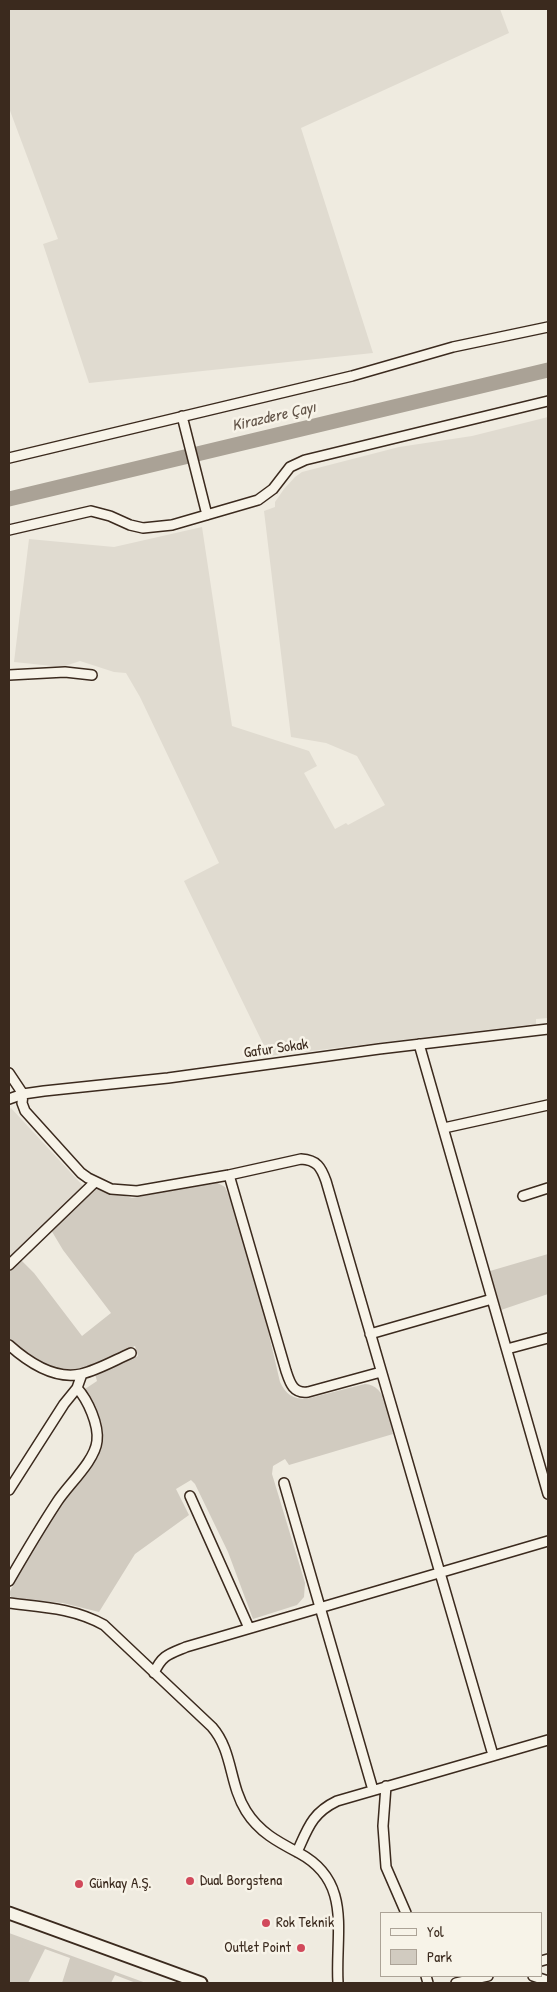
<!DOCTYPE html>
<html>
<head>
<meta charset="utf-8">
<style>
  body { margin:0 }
  #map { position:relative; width:557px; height:1992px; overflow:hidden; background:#efebe0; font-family:"Patrick Hand",sans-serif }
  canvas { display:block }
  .frame { position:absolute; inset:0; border:10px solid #3b2a1e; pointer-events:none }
  .legend { position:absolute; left:380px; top:1912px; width:162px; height:65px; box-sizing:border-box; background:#f7f3e8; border:1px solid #aca397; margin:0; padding:6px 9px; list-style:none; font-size:15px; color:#3b2a1e }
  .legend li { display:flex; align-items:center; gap:10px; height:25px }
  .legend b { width:25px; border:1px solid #aca397 }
</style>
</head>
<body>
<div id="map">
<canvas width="557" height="1992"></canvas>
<div class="frame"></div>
<ul class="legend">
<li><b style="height:6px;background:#f7f3e8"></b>Yol</li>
<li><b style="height:14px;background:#d1cbc0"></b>Park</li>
</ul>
</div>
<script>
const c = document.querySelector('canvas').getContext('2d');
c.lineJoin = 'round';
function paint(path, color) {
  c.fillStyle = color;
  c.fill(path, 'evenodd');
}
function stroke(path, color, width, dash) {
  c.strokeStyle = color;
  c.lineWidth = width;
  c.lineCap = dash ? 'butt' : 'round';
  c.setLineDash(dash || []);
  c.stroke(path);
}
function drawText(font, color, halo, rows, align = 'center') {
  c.font = font + ' "Patrick Hand",sans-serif';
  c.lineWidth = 5;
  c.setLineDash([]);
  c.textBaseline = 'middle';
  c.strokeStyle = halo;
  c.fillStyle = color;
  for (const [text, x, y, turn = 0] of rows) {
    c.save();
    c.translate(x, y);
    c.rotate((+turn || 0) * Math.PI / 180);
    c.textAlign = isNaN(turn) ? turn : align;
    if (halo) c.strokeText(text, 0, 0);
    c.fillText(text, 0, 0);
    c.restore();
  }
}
const built = new Path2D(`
  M9,9H500L509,33L301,128L373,353L89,383L43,244L58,239L9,108Z
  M548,417V1018L536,1019V1024L269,1056L184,881L219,863L140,697L126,673L114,672L80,661L62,667L14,662L29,539L114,547L202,527L232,726L309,751L317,766L304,773L335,829L346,823L348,825L385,805L357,756L326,743L291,737L264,511L275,507V502L284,489L295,477L302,472L399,447L472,436Z
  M11,1108L85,1188L9,1258V1109Z`);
const green = new Path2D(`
  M216,1182L225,1187L233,1205L266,1322L280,1382C286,1394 292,1399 306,1399L365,1384C387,1385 389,1417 393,1434L289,1465L285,1459L273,1466L272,1474L305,1583L304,1597L297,1605L253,1619L228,1552L195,1484L191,1480L176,1489L189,1515L135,1554L99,1612L63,1603L16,1599L11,1597L9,1593L52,1513L98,1457L102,1439L93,1407L85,1389L97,1381L95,1374L138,1356L135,1346C106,1358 71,1381 40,1364C29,1358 19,1349 9,1342V1268L19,1258L34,1273L82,1336L111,1313L63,1250L51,1230L97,1188L132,1198Z
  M548,1254V1294L501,1310L490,1271Z
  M9,1933L146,1983H136L115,1975L111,1983H62L70,1958L45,1949L28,1983H9Z`);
const river = new Path2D(`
  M9,499L548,370`);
const minor = new Path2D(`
  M182,416L207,515
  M9,458L352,376L453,347L548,327
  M9,530L91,511L110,516L130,525L143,528L172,525L258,500L273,489L290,467L305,460L548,401
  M9,675L65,672L92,675
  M419,1044L548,1494
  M9,1073L23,1094L22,1103L25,1111L81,1173L88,1178L111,1189L137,1191L229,1175L301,1159C317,1160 321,1167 326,1181L493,1755
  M9,1099L23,1094L44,1091L168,1078L379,1049L548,1029
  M444,1128L548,1105
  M229,1175L286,1371C290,1383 293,1394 308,1392L381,1372
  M523,1196L548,1188
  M9,1265L95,1182
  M370,1334L492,1299
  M9,1345C28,1362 54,1380 81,1374C98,1370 115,1360 131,1353
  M507,1349L548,1338
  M284,1483L373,1790
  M9,1490L64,1404L77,1388L82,1374
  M190,1496L249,1628
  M9,1581C24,1555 40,1528 57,1502C68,1485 95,1461 97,1441C99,1425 88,1400 77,1388
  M9,1603C42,1607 74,1608 104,1625L212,1727C233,1751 229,1784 246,1811C259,1832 278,1842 299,1853C353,1882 335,1933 338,1983
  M154,1673C162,1655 169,1654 186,1647L548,1541
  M386,1786L383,1826L386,1867L406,1913
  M297,1852C308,1828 312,1813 337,1801L548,1740
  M541,1961L548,1959
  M426,1976L428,1983
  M533,1976L548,1981
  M456,1983L488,1976`);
const major = new Path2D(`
  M9,1913L201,1983`);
const markers = [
  [190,1881,5,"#d1495b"],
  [79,1884,5,"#d1495b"],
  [266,1923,5,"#d1495b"],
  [301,1948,5,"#d1495b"]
];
const streetNames = [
  ["Gafur Sokak",276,1049,-8]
];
const poiNames = [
  ["Dual Borgstena",200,1881],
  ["Günkay A.Ş.",89,1884],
  ["Rok Teknik",276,1923],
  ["Outlet Point",291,1948,"right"]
];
const waterNames = [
  ["Kirazdere Çayı",274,417,-13]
];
paint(built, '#e0dbd0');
paint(green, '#d1cbc0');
stroke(river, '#aaa296', 15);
stroke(minor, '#3b2a1e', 12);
stroke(major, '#3b2a1e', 15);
stroke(minor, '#f7f3e8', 9);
stroke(major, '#f7f3e8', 11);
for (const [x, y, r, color] of markers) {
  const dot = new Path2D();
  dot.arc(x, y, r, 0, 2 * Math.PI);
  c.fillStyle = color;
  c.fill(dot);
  stroke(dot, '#f7f3e8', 2);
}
drawText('15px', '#3b2a1e', '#f7f3e8', streetNames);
drawText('15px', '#3b2a1e', '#f7f3e8', poiNames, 'left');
drawText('italic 16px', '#625448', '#f7f3e8', waterNames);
</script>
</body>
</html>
